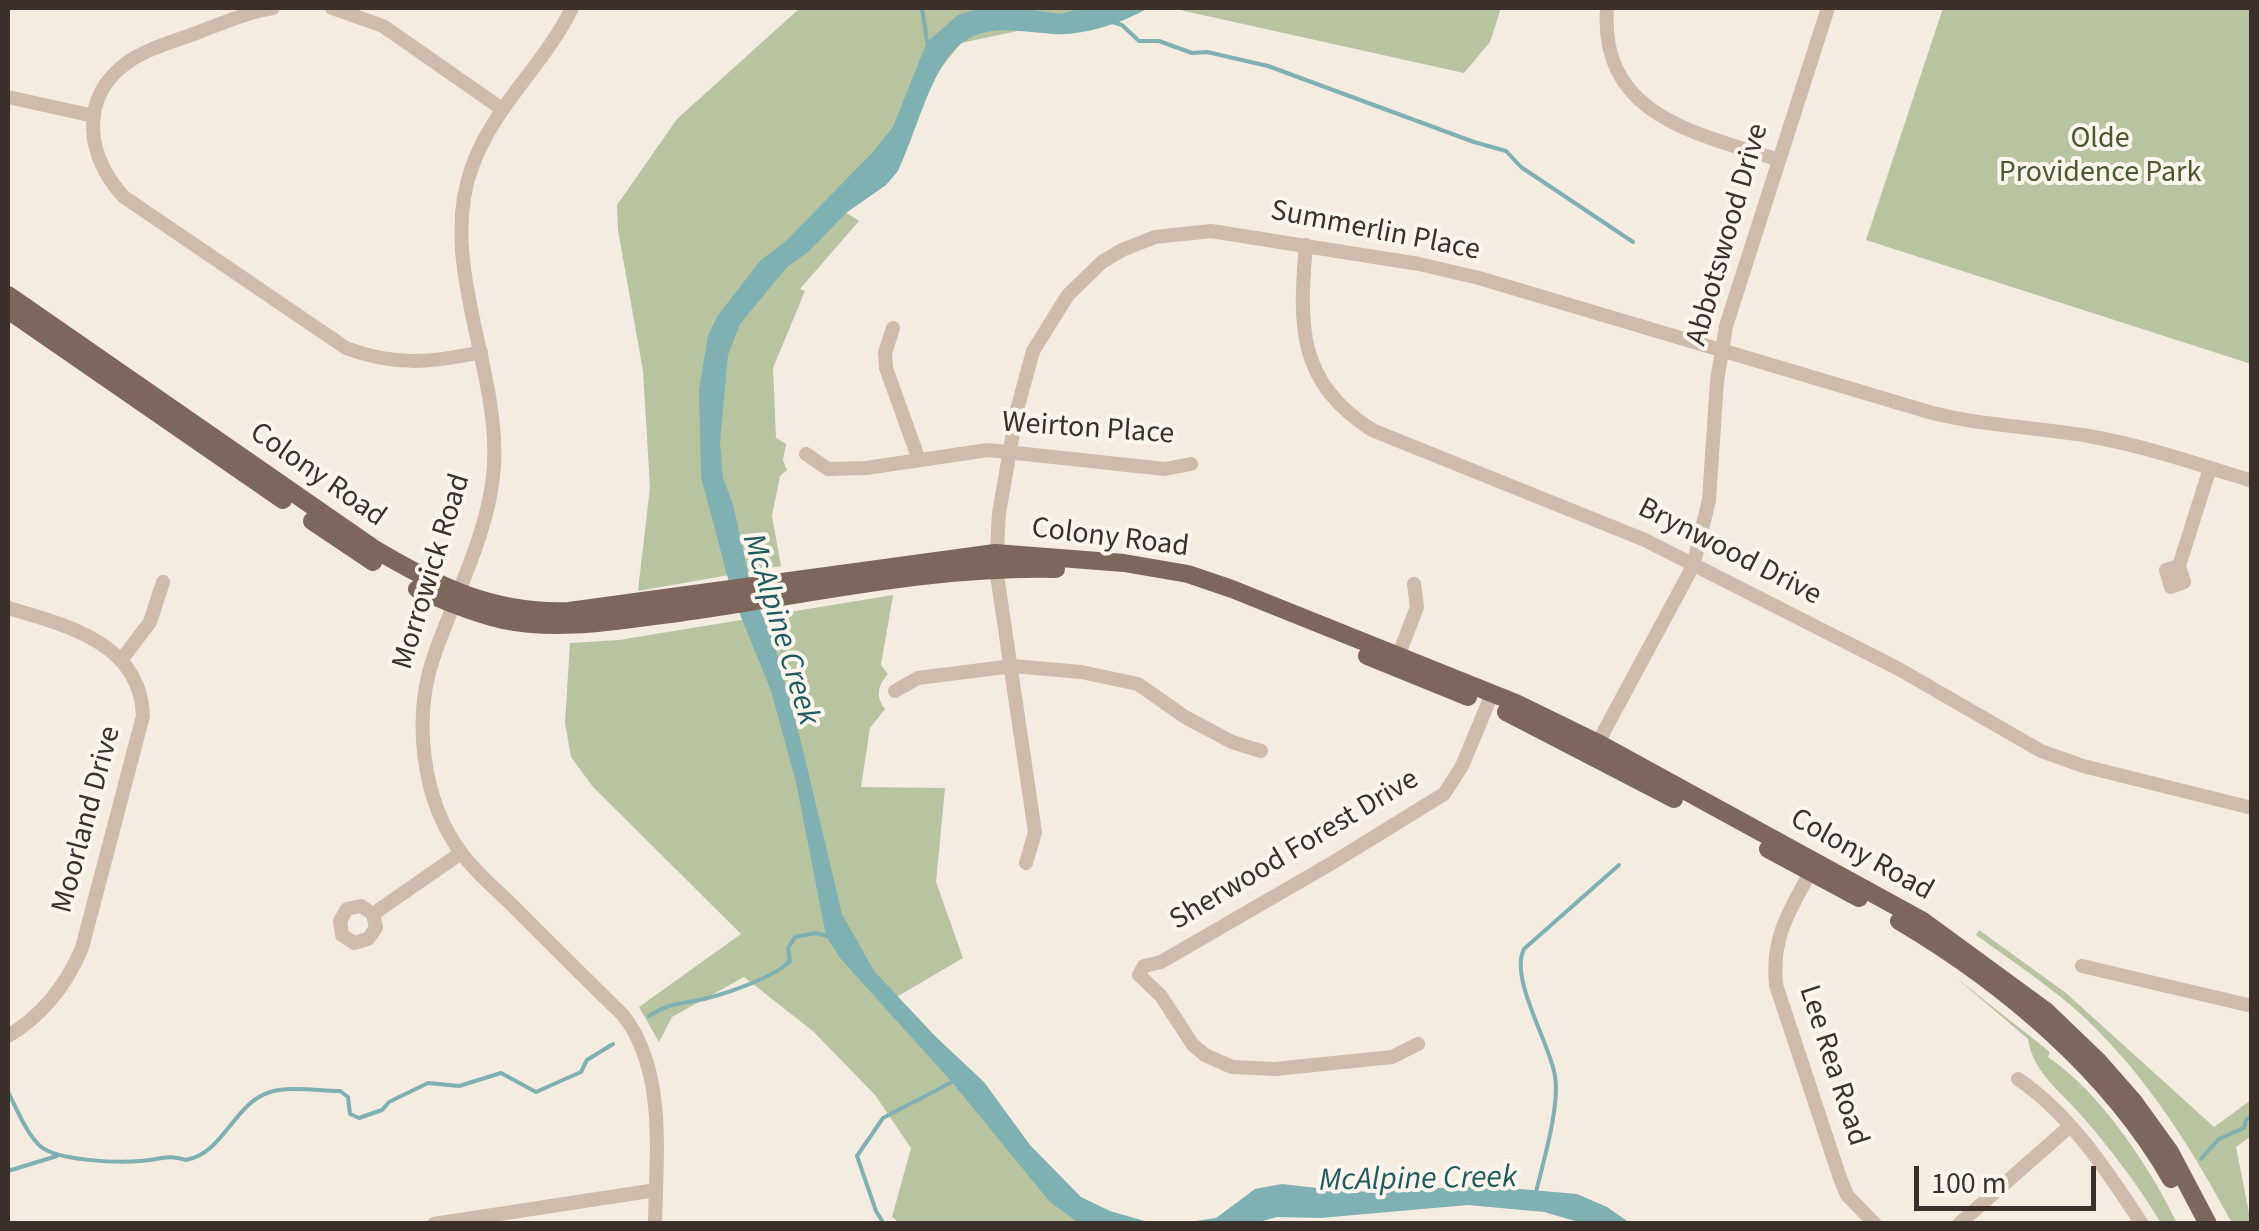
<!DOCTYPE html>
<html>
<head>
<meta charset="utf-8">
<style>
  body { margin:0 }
  #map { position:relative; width:2259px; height:1231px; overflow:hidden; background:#f4ebe1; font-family:"Source Sans 3",sans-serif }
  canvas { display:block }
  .frame { position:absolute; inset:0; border:10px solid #3b302b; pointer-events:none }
  .scale { position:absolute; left:1914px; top:1166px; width:182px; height:45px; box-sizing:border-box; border:5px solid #3b302b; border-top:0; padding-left:12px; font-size:30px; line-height:35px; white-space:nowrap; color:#3b302b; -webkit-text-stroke:8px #fbf5ee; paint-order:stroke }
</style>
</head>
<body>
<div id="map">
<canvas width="2259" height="1231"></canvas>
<div class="frame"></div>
<div class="scale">100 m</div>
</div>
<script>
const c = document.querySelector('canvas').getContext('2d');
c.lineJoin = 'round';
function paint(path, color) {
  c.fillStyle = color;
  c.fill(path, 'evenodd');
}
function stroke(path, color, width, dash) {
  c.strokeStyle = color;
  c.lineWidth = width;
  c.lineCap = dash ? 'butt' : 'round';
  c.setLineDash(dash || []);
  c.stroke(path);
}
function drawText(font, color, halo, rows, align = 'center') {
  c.font = font + ' "Source Sans 3",sans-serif';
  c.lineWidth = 8;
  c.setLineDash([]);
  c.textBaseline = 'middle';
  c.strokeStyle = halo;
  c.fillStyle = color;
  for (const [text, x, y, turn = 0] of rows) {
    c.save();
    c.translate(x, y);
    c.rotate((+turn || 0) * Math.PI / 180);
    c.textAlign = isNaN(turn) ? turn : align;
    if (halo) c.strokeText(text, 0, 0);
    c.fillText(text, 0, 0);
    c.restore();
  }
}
const green = new Path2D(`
  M800,8H1126L961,43L833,204L859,221L800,289L805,291L773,368L776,438L786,444L783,460L787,470L780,476L772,516L781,566L638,591L650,487L643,371L618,230L617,205L677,119Z
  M1171,8H1501L1490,42L1464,73Z
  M1943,8H2251V364L1866,240Z
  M893,595L881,665L888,674C878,685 875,696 885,709L870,728L861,787L945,788L936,882L963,958L893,999L1076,1213L1121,1223H900L892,1217L911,1148L875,1095L814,1032L744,977L672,1017L659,1042L639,1007L741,934L593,787L571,757L565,723L570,643L619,640Z
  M1979,930L2066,993L2214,1127L2251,1100V1136L2236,1147L2251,1223H2232C2192,1149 2148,1078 2086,1019C2053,988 2013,962 1976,935Z
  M1955,977L2050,1052L2048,1057C2101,1093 2149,1166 2177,1223H2161C2138,1185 2110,1148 2081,1115C2059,1090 2033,1072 2028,1039Z`);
const water = new Path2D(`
  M982,8H1019L1061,14L1081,8H1148C1123,23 1083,36 1053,34C1010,31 971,19 943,65C925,93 913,139 898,171L886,185L846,213L807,253L787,267L740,324L728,355L720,442L723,478L733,504L752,592L773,639L802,746L842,914L874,971L936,1037L984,1082L1030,1145L1081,1197L1110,1211L1148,1222L1182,1223L1216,1218L1255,1189L1282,1184L1352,1192L1486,1186L1577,1194L1607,1207L1630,1223H1582L1544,1212L1468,1205L1320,1218L1277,1217L1252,1224L1079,1223L1050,1202L951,1081L840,958L826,936L796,782L771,691L733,597L701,477L699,389L708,336L718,315L761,260L785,242L872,153L893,127L927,42L958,15Z`);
const stream = new Path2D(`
  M922,8L927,42
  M1109,21L1122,25L1139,41H1159L1192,53L1207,52L1268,66L1474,142L1506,151L1521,167L1633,242
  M649,1016C665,1005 676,1004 694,1001C718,997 774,978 790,961L788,948L795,937L816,933L827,936
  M8,1092C17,1109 26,1133 40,1146C57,1161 118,1163 140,1161C159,1160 168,1154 186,1160C224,1153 234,1103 270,1092C290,1086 318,1091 340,1091L348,1097L350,1114L359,1118L382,1110L389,1102L428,1083L459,1086L501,1073L536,1092L581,1072L587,1060L613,1044
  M2201,1159L2219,1139L2244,1128L2246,1120L2252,1115
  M8,1171L57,1156
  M1536,1192C1543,1163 1560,1106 1555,1076C1550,1043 1509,979 1524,949L1619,865
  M884,1224L876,1211L857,1156L883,1118L954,1081
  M2121,1224L2122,1223`);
const minor = new Path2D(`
  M273,8C247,12 223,23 199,32C176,41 148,48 128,62C78,97 86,157 124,197L346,348C393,366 432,363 481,352
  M332,8L383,26L502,109
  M572,8C545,64 493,107 472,167C437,262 500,368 494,466C490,530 456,593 435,653C412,716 421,801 463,855C478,875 498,891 516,909C551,944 587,980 623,1015C667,1071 656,1157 655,1224
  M1607,8C1599,117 1697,133 1779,160
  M8,97L94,116
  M1306,245C1299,325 1297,382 1372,430L1645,540L1897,668L2041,751L2083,766L2252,808
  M893,328L885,353L886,368L919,460
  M806,454L828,469L866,468L988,450L1165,469L1191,464
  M2179,566L2184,582L2171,587L2166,570L2179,566L2210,468
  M8,608C66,625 141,643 143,716L82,948C66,986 43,1015 8,1036
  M122,659L150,622L163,582
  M1396,662L1417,607L1414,584
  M895,691L918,678L1013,666L1081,672L1138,684L1185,717L1232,742L1261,751
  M1595,748L1693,566L1709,500L1717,381L1726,326L1828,8
  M1026,863L1035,832L996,568L999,513L1017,410L1033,351L1068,295L1102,262L1122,250L1155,237L1211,231L1419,264L1479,278L1929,412C1982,426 2035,427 2089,436C2145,446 2198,464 2252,481
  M1814,866C1791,908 1771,936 1776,985L1840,1178L1847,1195L1875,1224
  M373,914L376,928L368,939L354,943L342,935L340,921L347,909L361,906L373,914L461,853
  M2082,966L2252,1006
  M1418,1044L1392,1057L1275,1069L1232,1067L1205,1055L1193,1045L1161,996L1139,975L1144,966L1161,962L1332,863L1444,794L1462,766L1492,694
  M2018,1079C2070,1114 2108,1172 2142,1224
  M434,1224L656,1190
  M1959,1224L2070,1126`);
const major = new Path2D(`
  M8,295L373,548C436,586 495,614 569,611L995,553L1124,563L1188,574L1232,589L1516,703L1598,743L1923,921L2046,1011L2098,1061L2134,1102L2170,1152L2208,1224
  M8,310L283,500
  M312,521L373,562
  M417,589C445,601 473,613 503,620C560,632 620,620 678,613C804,596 928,566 1056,569
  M1367,656L1468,697
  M1506,712L1674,799
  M1768,849L1859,898
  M1899,921C2004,983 2110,1072 2171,1179`);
const parkNames = [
  ["Olde",2100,140],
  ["Providence Park",2100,174]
];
const streetNames = [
  ["Summerlin Place",1375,232,11],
  ["Abbotswood Drive",1729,235,-74],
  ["Weirton Place",1088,430,4],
  ["Colony Road",317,476,35],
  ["Colony Road",1110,539,7],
  ["Brynwood Drive",1729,553,27],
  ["Morrowick Road",433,572,-73],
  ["Moorland Drive",88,820,-75],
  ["Sherwood Forest Drive",1295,851,-31],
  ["Colony Road",1861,856,29],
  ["Lee Rea Road",1832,1066,72]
];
const waterNames = [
  ["McAlpine Creek",779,630,73],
  ["McAlpine Creek",1418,1181,-1]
];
paint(green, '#b8c4a0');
paint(water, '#7fb0b2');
stroke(stream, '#7fb0b2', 4);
stroke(minor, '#cdbbac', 14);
stroke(major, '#7d675c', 18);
drawText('30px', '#4a5a2e', '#fbf5ee', parkNames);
drawText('30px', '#3b302b', '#fbf5ee', streetNames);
drawText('italic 32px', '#1f5a5e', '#fbf5ee', waterNames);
</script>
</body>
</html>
